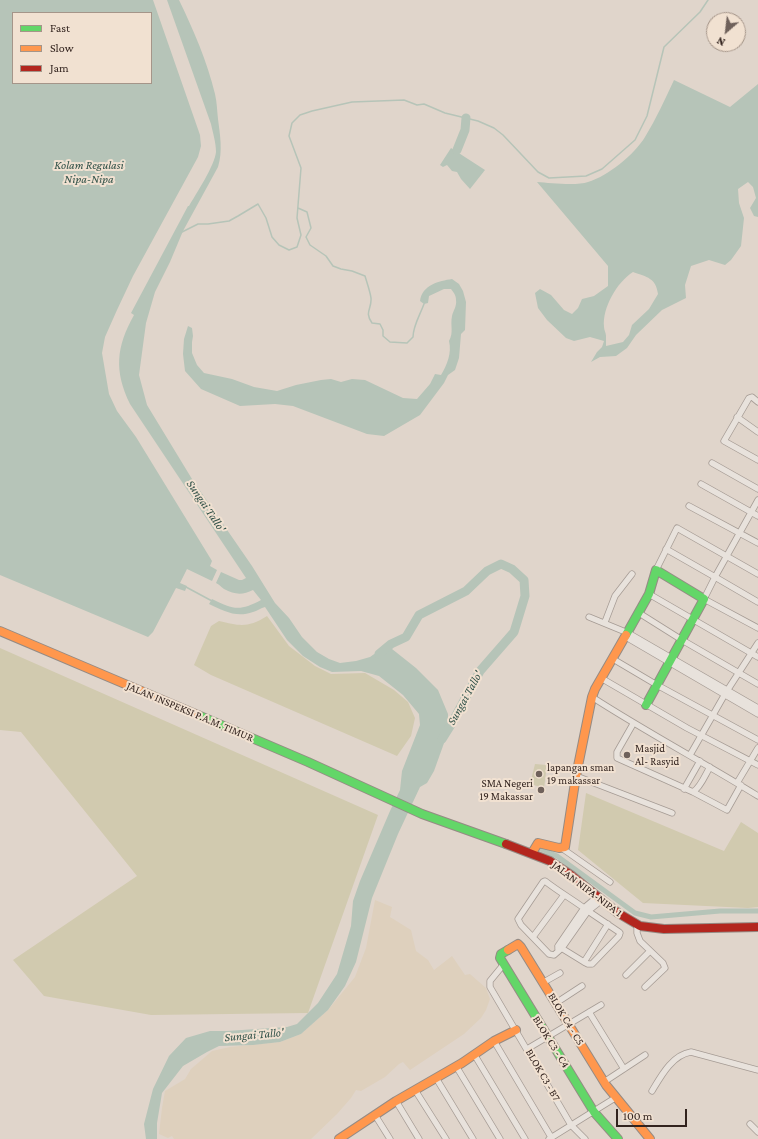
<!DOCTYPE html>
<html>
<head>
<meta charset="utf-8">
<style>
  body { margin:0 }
  #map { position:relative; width:758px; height:1139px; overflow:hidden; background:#e0d5cb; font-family:"Crimson Pro",serif }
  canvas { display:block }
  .legend { position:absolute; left:12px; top:12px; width:140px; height:72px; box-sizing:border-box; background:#f1e1d1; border:1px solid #a59589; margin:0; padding:5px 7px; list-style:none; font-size:12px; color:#32231e }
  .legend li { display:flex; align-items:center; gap:8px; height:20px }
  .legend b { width:20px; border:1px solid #a59589 }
  .north { position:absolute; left:706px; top:12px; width:40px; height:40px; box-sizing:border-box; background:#f1e1d1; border:1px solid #a59589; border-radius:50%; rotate:208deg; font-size:11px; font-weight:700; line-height:16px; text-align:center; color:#32231e }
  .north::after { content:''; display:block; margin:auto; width:14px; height:18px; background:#6f615b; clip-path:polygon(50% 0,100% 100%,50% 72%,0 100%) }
  .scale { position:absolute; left:616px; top:1109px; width:71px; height:18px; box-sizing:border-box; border:2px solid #32231e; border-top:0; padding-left:5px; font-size:12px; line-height:14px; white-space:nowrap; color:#32231e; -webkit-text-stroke:3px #f1e1d1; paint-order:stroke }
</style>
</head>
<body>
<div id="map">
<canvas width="758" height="1139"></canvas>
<ul class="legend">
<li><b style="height:5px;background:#63d668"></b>Fast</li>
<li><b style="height:5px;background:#ff974d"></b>Slow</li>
<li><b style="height:5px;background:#b3261e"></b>Jam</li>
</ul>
<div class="north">N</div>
<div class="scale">100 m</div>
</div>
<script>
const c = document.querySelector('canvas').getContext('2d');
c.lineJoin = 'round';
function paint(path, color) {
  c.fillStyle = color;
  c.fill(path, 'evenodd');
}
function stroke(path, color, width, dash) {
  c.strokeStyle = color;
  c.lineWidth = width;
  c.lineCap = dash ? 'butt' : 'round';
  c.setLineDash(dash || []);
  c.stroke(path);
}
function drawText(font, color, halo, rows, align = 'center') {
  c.font = font + ' "Crimson Pro",serif';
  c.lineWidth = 4;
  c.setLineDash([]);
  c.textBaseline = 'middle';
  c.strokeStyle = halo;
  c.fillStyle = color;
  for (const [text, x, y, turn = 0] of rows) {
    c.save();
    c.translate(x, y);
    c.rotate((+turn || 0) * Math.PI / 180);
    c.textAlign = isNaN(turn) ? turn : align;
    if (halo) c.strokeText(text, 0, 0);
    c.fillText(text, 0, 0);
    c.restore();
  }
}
const farmland = new Path2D(`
  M375,900L392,907L390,917L411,930L416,951L428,960L434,970L452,956L465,975L470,974L486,988L490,999L486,1010L481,1018L464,1034L410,1070L403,1062L399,1064L385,1077L361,1091L356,1090L351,1098L337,1114L311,1139H174L172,1136L168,1138L159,1134L162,1108L165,1091L185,1079L191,1069L212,1051L230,1047L280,1042L301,1034L328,1010L355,977L366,948Z`);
const green = new Path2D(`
  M267,616L289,646L315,666L331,674L365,673L394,690L408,702L415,718L411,736L397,756L211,675L194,665L211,626L219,621C240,626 248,628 267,616Z
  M0,648L378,815L308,1013L151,1015L44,996L13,960L137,876L21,732L0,730Z
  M535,764L547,765L544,788L530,784Z
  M586,793L724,851L741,822L758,833V907L748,908L643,903L578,850Z`);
const water = new Path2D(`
  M0,0H153L200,135L201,146L198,157L133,276L117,310L105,337L102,353L109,394L117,411L136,437L212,561L210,566L217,570L212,581L187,569L180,583L187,586L185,591L176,588L153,632L148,637L0,575ZM13,13H151V83H13Z
  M167,0H179C194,31 207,61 215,94C217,102 217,111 218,119C220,135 223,151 218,167L183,231L170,262L155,292L146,323L139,375L147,405L192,479L252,566L275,603L289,618L302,637L317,652L329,659L340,663L356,661L370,657L387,645L416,668L438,690L448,714V732L434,771L427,783L420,787L398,834L372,898L356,962L345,986L328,1010L301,1034L280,1042L253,1045L219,1046L207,1052L183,1066L162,1093L157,1123V1139H146L144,1124L153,1089L169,1056L186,1038L210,1031H227L287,1027L297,1024L318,1003L337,974L351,926L353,901L360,881L390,811L400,790L402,771L420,725L419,714L403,695L379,676L361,671L332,672L320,667L303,656L287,640L265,607C261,608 257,611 253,612C236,618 224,611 209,604L212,599C233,609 239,612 261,600L253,590C243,595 235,595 224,589C221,587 220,585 216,583L221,572L239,580H242L246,578L130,404C114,371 116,347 134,315L131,313L188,206H189C196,194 215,165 216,152C216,143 213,133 211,124Z
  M674,80L730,107L758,84V217L754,216L750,208L756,198L753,187L748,182L738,189L739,203L744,218L741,246L731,260L725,265L709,260L691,266L685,285L686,298L662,310L636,335L627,348L616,356L600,357L591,362L597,352L602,347L604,341L590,337L574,341L566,338L547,320L538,308L535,293L540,289L551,295L564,310L572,314L578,308L582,299L594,296L608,286V266L537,182C550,183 577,186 588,182C608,176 634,155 645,137C656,119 665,99 674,80ZM633,272C647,277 656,278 658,294L649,309L632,325L629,335L623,342L606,346C606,343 606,340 606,336C606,333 604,330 604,327C602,308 617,282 633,272Z
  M451,148L485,170L470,189L461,179L457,172L452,171L447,165L443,167L440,165Z
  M452,279L459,284L463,291L466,302L465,330L461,334L459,358L455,370L448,375L444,383L420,415L384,436L367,434L293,406L275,404L240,406L201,389L185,371L183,354L184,339L188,326L192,328L193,336L192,342V353L197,365L204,373L232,379L254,387L277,391L296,385L321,380L331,379L341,382L352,379L365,380L403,398L417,399L430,384L435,374L441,375C447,365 452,353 449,341C454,332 450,326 452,316C453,311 457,306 456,300C456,295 454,293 451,289H444L429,296L428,303L424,304L420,301C422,285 439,281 452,279Z`);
const stream = new Path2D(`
  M298,208L307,212L311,228L306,237L310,245L326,256L333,266L341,269L352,271L365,276C367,283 370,291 371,298C372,309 364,312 372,323L380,324L383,330V336L390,342L407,343L413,337C413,326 420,315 424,304
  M182,232L198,224H208L229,221L238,216L258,204L266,218L272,237L279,245L289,250L297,247L301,235L297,218L301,168L289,136L292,123L300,115L312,111L352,102L404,100L417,105L424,104L445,113L478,121L494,128L503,135L538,172L549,178L586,176L602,169L635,140L647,116L664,47L700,12L708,0
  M186,587L212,601`);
const canal = new Path2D(`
  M541,849L557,856L635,913L651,917L720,911H758`);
const river = new Path2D(`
  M457,150L465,130L466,118
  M379,654L391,644L406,637L419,615L466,591L487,571L501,564L512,569L524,580L525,596L514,632L480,671L452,723L442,739`);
const street = new Path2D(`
  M758,402L752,397L749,398L724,441L758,460
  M737,417L758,432
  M712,463L758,489
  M701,484L758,516
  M689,506L758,543
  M666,549L715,577L758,500
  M656,570L677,528L758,574
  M649,594L758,657
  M758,602L715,577L704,599L758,628
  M639,613L682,640L758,684
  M589,617L628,633L758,708
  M605,622L615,596L632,574
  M626,637L758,714
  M613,659L657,685L758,740
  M601,678L687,728L758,765
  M592,697C646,732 703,762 758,796
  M633,724L617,752V758L693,792C701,787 705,775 710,767
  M690,755L725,694L758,643
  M576,776L672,813
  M737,783L758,748
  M684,789L700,761
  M693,792L727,810L741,785
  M563,849L610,882
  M637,925V933L640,941L663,963L665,968L645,987
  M533,937L564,895
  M558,946L584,962L608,924
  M558,949V946L584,908L597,897
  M584,962L588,964H592L619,936L620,933L619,932L588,911C575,901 559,892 545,881L543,882L518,919L521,925L549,954L554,955L562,948L588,911L602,900
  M504,964L490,981V987L571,1125L585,1139
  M626,975L650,951
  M544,982L560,973
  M556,1003L582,986
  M589,1012L624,1069
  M494,1041L551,1137
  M527,1049L601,1005
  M474,1054L525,1139
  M456,1066L500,1139
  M436,1078L473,1139
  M604,1082L645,1055
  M415,1090L446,1139
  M652,1091C661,1076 672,1055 691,1052L758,1070
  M396,1101L419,1139
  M375,1115L390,1139
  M750,1124L758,1132
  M549,1139L615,1098`);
const fast = new Path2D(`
  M626,635L649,594L656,570L704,599L646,705
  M198,715L308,762L422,814L506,844
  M508,950L501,954L500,958L594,1112L618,1139`);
const slow = new Path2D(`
  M0,631L198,715
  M532,853L538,843L559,848L565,847L576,776L592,697L595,689L626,635
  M508,950L518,944L521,947L606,1085L650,1139
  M339,1139L396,1101L462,1063L494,1041L516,1030`);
const jam = new Path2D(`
  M506,844L550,861L571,875L618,913L640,926L664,929L758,927`);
const markers = [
  [627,755,4,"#6f615b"],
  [539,774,4,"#6f615b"],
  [541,790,4,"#6f615b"]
];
const streetNames = [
  ["JALAN INSPEKSI P.A.M. TIMUR",190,712,23],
  ["JALAN NIPA-NIPA 1",587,889,37],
  ["BLOK C4 - C5",566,1019,59],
  ["BLOK C3 - C4",551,1042,58],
  ["BLOK C3 - B7",543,1075,60]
];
const poiNames = [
  ["Masjid",635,749],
  ["Al- Rasyid",635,762],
  ["lapangan sman",547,768],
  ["19 makassar",547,781],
  ["SMA Negeri",533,784,"right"],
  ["19 Makassar",533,797,"right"]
];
const waterNames = [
  ["Kolam Regulasi",89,165],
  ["Nipa-Nipa",89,179],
  ["Sungai Tallo'",206,506,56],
  ["Sungai Tallo'",465,698,-61],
  ["Sungai Tallo'",254,1035,-5]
];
paint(farmland, '#ded0bd');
paint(green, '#d1caaf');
paint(water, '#b6c4b8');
stroke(stream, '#b6c4b8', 1.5);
stroke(canal, '#b6c4b8', 5);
stroke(river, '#b6c4b8', 9);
stroke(street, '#a59b94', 7);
stroke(fast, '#958b84', 10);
stroke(slow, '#958b84', 10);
stroke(jam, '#958b84', 10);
stroke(street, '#e8e2dc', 5.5);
stroke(fast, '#63d668', 8);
stroke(slow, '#ff974d', 8);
stroke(jam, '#b3261e', 8);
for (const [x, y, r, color] of markers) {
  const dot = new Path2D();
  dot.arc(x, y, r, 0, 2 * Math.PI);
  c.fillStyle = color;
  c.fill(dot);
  stroke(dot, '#f1e1d1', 1.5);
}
drawText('11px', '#32231e', '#f1e1d1', streetNames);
drawText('11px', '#32231e', '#f1e1d1', poiNames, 'left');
drawText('italic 12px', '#2f5047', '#f1e1d1', waterNames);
</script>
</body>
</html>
